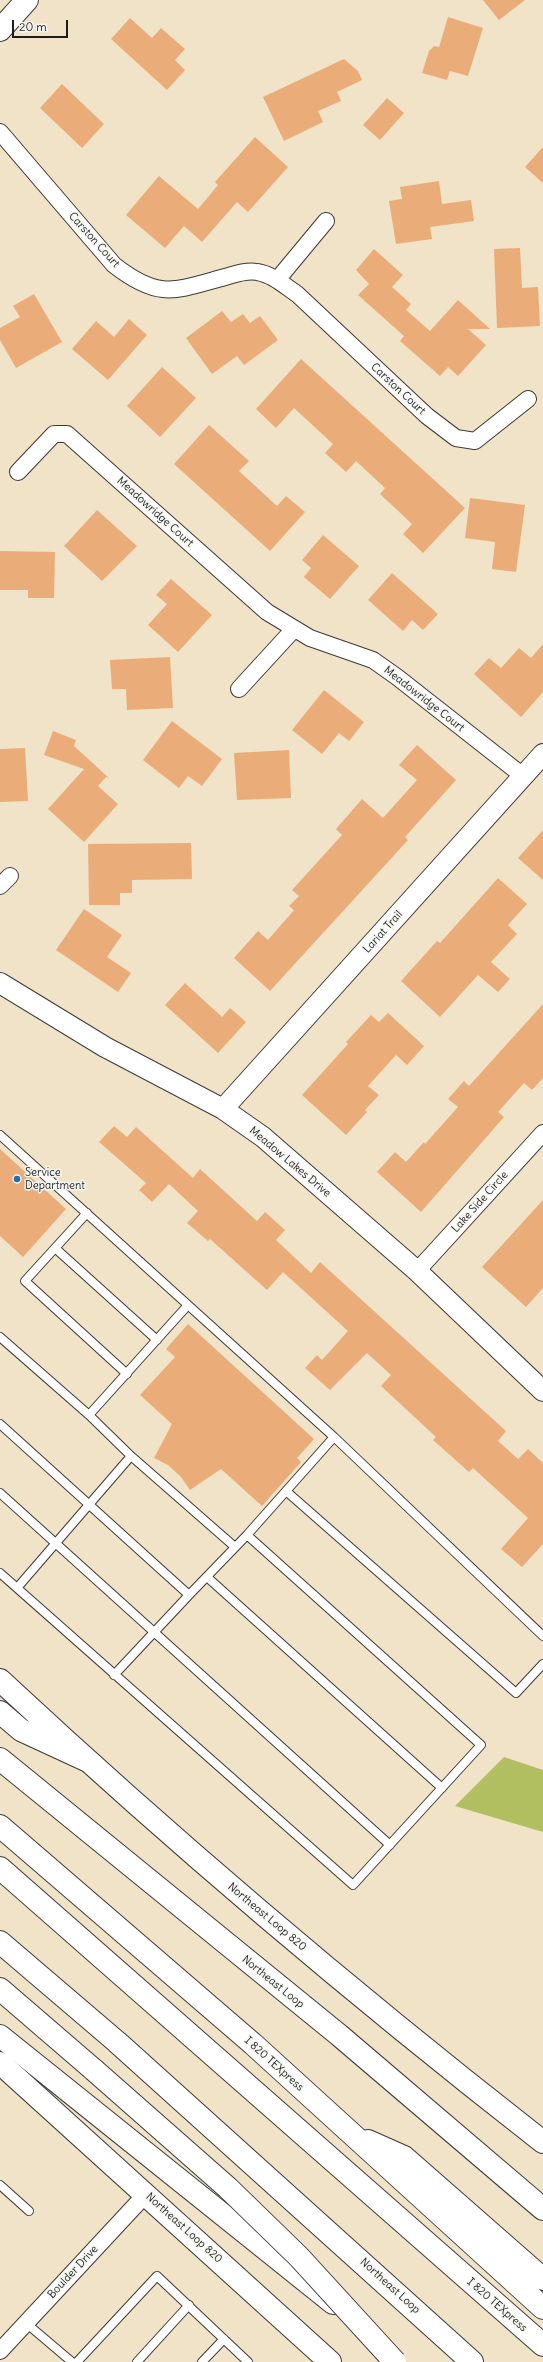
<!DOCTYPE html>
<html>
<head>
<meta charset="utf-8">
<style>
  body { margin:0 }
  #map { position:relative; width:543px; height:2362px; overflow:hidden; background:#f0e3c7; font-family:Delius,sans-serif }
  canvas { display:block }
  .scale { position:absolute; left:12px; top:20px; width:56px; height:18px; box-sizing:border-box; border:2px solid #1c1c1c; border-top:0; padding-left:5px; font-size:12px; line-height:14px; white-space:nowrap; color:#1c1c1c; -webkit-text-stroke:3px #f6f6f2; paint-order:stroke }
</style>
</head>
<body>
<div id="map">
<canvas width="543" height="2362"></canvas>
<div class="scale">20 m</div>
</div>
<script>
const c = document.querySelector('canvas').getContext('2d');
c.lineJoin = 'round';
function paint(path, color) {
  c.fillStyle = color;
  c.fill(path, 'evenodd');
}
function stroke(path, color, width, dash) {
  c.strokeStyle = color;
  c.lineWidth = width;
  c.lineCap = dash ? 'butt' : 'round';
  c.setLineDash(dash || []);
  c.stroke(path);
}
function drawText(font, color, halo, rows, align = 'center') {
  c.font = font + ' Delius,sans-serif';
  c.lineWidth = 3;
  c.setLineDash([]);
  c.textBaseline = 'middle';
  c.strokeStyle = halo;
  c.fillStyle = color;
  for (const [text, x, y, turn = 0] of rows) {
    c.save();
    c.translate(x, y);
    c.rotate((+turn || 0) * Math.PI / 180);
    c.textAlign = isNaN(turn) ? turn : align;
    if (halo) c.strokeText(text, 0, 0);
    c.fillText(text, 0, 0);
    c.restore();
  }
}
const green = new Path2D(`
  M504,1757L543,1770V1832L455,1806Z`);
const building = new Path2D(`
  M483,0H525L499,20Z
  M448,17L483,28L468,76L450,71L447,80L422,73L429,51L434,46L439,47Z
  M130,18L152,38L161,28L185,49L175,60L185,70L167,90L111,39Z
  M344,59L358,71L362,80L337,92L341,101L318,111L323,122L284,141L263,97Z
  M62,84L104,124L82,148L40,108Z
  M387,98L404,113L380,140L363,125Z
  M255,137L288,167L248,212L237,202L202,242L184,226L165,248L126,215L159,176L198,209L218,185L215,182Z
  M543,147V183L525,167Z
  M439,181L442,204L471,200L474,221L430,227L432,239L396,244L389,201L402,199L400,187Z
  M520,248L522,288L538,287L540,326L497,328L494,249Z
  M374,249L403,275L392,287L411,304L406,310L430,331L458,300L490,329H468L486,345L458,376L448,367L440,376L400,341L404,336L358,295L369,284L356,270Z
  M34,294L62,342L16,368L0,340V328L20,317L13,306Z
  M222,311L231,322L243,314L250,323L260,316L278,340L244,365L237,356L212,374L186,338Z
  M129,319L147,335L108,380L72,349L96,321L114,337Z
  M301,359L465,508L423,553L403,534L412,524L380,494L385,488L356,461L346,472L325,453L333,444L294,408L276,428L256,409Z
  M162,367L196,398L160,437L127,406Z
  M209,425L249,461L239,471L277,506L286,496L305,512L270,551L174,464Z
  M470,498L525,505L516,572L492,569L495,542L465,538Z
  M97,510L137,546L102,581L64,546Z
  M323,535L359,566L330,599L304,577L311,568L302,560Z
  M0,551L55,552L54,598H28V590H0Z
  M392,573L438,614L423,630L412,620L403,631L368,600Z
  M171,579L212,615L178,652L148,625L167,604L156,595Z
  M543,644V692L521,717L474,674L489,658L501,668L519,648L531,658Z
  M170,657L173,708L127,710L126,689H112L110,660Z
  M324,690L364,722L349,741L339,733L322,754L292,730Z
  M172,721L222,759L202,786L188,776L179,788L143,760Z
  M53,731L76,740L74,746L109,778L106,777L98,786L118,804L84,842L48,809L84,769L44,755Z
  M417,745L456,780L405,837L408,840L270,991L234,958L258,931L268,940L294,910L289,906L299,896L292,890L342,835L336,829L362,799L383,818L417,780L399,765Z
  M25,748L28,801L0,802V749Z
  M289,750L291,798L237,800L234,753Z
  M543,830V880L518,858Z
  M191,843L192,879L132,880V893H120V905H89L88,844Z
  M498,878L527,904L508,925L517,934L491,962L510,979L498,992L478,975L440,1017L401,981L437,941L440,943Z
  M84,909L122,935L107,957L131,973L118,992L56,950Z
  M185,983L222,1017L230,1008L246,1022L218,1053L165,1005Z
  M543,1004V1078L532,1090L524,1083L498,1112L504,1117L421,1212L377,1172L395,1152L406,1162L424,1142L425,1144L458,1107L448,1099L464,1081L469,1086Z
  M388,1013L424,1046L407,1065L396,1055L368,1086L379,1095L365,1110L367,1112L346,1135L302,1095L348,1044L346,1042L371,1015L379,1022Z
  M114,1126L127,1137L136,1127L193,1178L200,1169L257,1221L265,1212L285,1230L276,1240L311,1273L320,1262L506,1431L498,1441L518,1459L528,1449L543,1463V1544L522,1567L501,1549L528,1518L473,1468L469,1472L433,1440L436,1437L381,1386L391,1375L367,1353L330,1390L305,1368L317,1355L322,1360L348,1331L283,1272L267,1290L210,1239L208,1241L187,1223L198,1211L169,1184L152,1202L139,1190L146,1183L99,1142Z
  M0,1149L66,1209L23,1257L0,1236Z
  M543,1200V1288L526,1307L482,1267Z
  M188,1324L314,1439L297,1458L301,1462L262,1506L221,1469L190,1490L181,1477L168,1465L154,1458L172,1424L140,1395L175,1357L166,1349Z`);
const service = new Path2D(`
  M0,1135L188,1305
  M87,1213L25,1281L127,1374
  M55,1248L157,1340
  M0,1337L89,1415L188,1305L334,1437L247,1535L189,1595
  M89,1415L131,1456L235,1547
  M0,1424L189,1595L114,1675
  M334,1437L543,1636
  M286,1491L516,1693L543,1664
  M0,1493L390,1845
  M0,1573L353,1885L481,1745L247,1535
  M207,1577L442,1788
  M17,1588L131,1456
  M0,2185L29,2211
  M26,2323L72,2362
  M77,2362L157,2276L248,2362
  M137,2362L189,2305
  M202,2362L224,2339`);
const minor = new Path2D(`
  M0,132L114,265C159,300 174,291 225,277C236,274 246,270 257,272C272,274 285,286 297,294L427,416L456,438L475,441L528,399
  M277,280L326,221
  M18,472L54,434H67L267,612L310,638L373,660L397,677L523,776
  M239,689L294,629
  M0,886L10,876
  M417,1271L543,1133
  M0,2351L146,2194`);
const tertiary = new Path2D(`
  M0,983L105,1047L223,1109L263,1137L417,1271L543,1391
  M223,1109L543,754`);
const secondary = new Path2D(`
  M0,30L27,0
  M0,1680C174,1842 356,1996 543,2142
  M0,2063L330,2362`);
const motorway = new Path2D(`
  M0,1712L21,1730L86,1760
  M0,1759L339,2035L543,2209
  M0,1826L253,2044L543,2308
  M0,1868L543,2345
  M0,1942L117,2042L472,2362
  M0,1989L94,2070
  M0,2036L333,2303
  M368,2141L404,2157L543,2279`);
const motorwayBridge = new Path2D(`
  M94,2070L228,2188L299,2257L395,2362`);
const markers = [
  [17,1179,4,"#1f6fb2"]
];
const streetNames = [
  ["Carston Court",94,240,48],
  ["Carston Court",398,389,43],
  ["Meadowridge Court",155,512,42],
  ["Meadowridge Court",424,699,38],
  ["Lariat Trail",383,932,-48],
  ["Meadow Lakes Drive",290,1162,40],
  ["Lake Side Circle",480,1202,-48],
  ["Northeast Loop 820",267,1917,40],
  ["Northeast Loop",273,1982,39],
  ["I 820 TEXpress",274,2064,42],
  ["Northeast Loop 820",184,2228,42],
  ["Boulder Drive",73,2272,-47],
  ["Northeast Loop",390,2286,42],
  ["I 820 TEXpress",497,2305,41]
];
const poiNames = [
  ["Service",25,1173],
  ["Department",25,1186]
];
paint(green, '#b2bf61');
paint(building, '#eaad7a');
stroke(service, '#3c3a36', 10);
stroke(minor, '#3c3a36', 18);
stroke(tertiary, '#3c3a36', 22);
stroke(secondary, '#3c3a36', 24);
stroke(motorway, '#3c3a36', 24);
stroke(service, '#fff', 8);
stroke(minor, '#fff', 16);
stroke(tertiary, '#fff', 20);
stroke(secondary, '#fff', 22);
stroke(motorway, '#fff', 22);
stroke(motorwayBridge, '#3c3a36', 24, []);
stroke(motorwayBridge, '#fff', 22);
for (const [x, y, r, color] of markers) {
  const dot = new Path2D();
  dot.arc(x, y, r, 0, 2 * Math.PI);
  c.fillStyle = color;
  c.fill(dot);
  stroke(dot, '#f6f6f2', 1.5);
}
drawText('11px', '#1c1c1c', '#f6f6f2', streetNames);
drawText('11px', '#1c1c1c', '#f6f6f2', poiNames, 'left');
</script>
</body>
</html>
